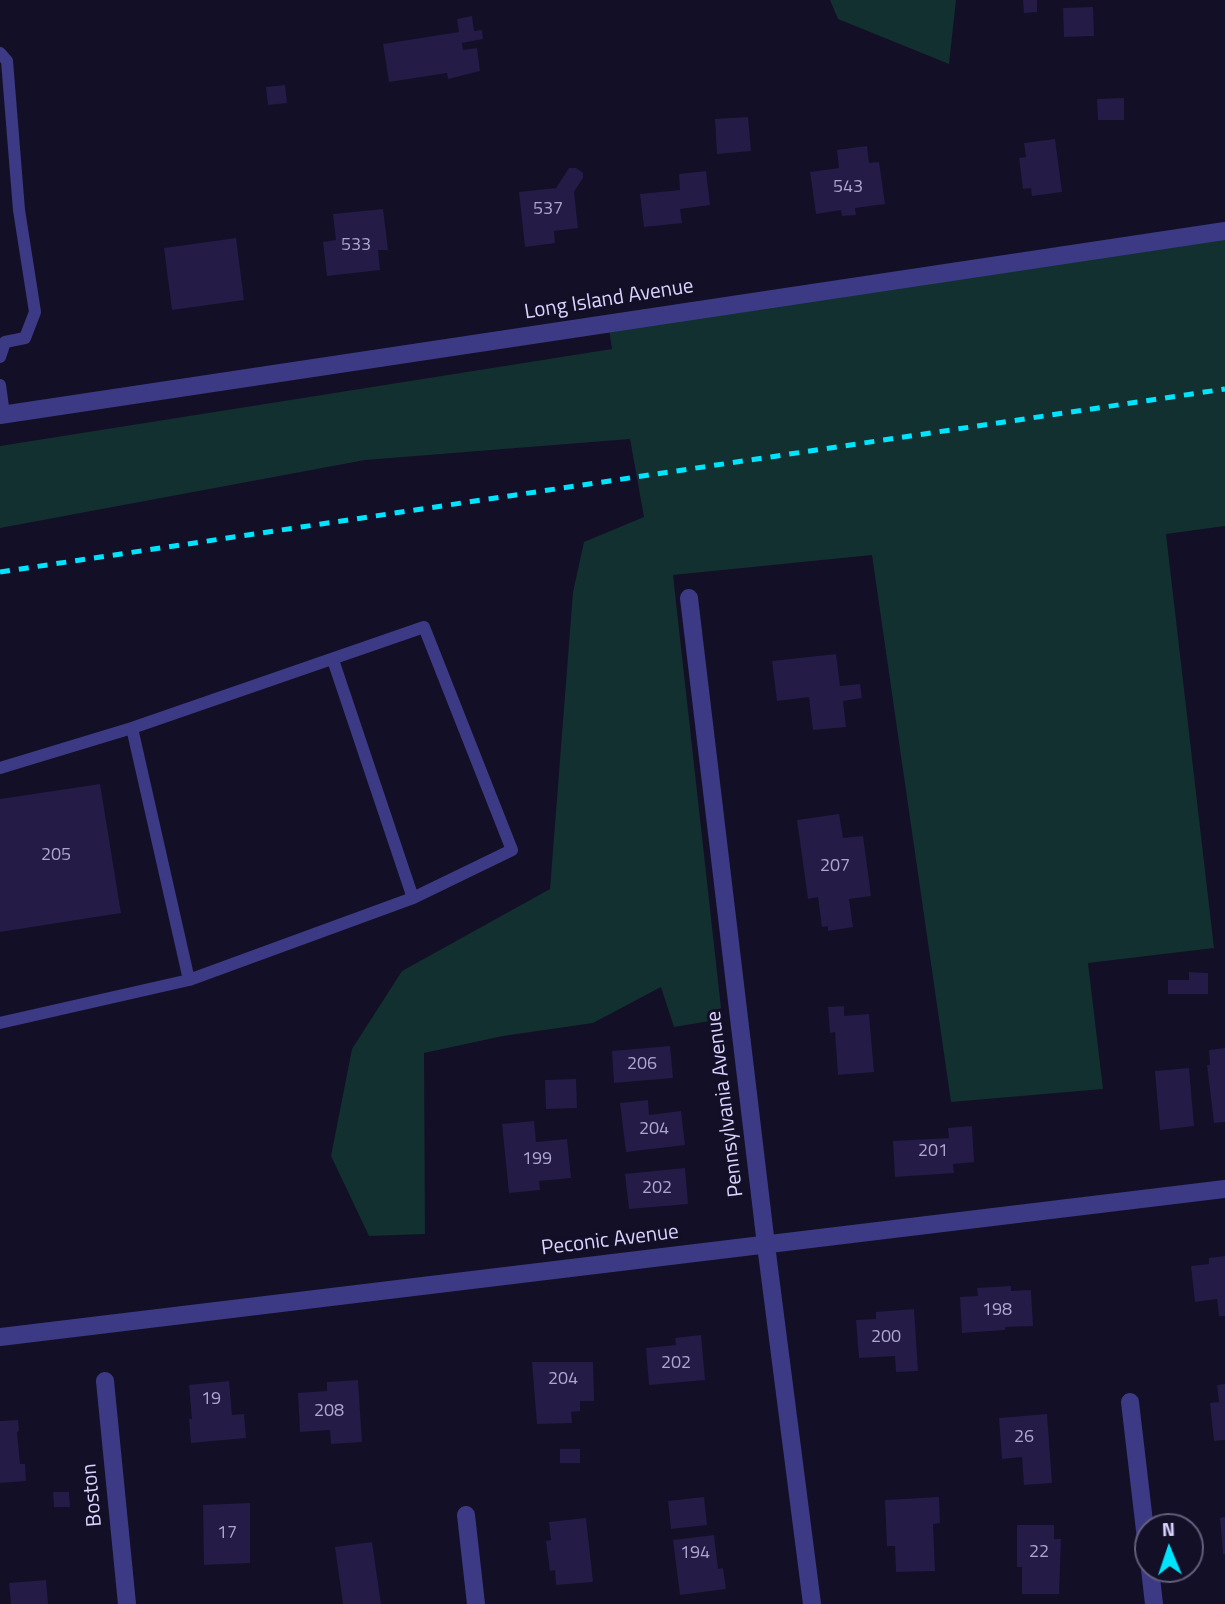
<!DOCTYPE html>
<html>
<head>
<meta charset="utf-8">
<style>
  body { margin:0 }
  #map { position:relative; width:1225px; height:1604px; overflow:hidden; background:#130f26; font-family:"Titillium Web",sans-serif }
  canvas { display:block }
  .north { position:absolute; left:1134px; top:1513px; width:70px; height:70px; box-sizing:border-box; background:#130f26; border:2px solid #625e7d; border-radius:50%; rotate:358deg; font-size:19px; font-weight:700; line-height:28px; text-align:center; color:#d9d4ff }
  .north::after { content:''; display:block; margin:auto; width:24px; height:32px; background:#00e5ff; clip-path:polygon(50% 0,100% 100%,50% 72%,0 100%) }
</style>
</head>
<body>
<div id="map">
<canvas width="1225" height="1604"></canvas>
<div class="north">N</div>
</div>
<script>
const c = document.querySelector('canvas').getContext('2d');
c.lineJoin = 'round';
function paint(path, color) {
  c.fillStyle = color;
  c.fill(path, 'evenodd');
}
function stroke(path, color, width, dash) {
  c.strokeStyle = color;
  c.lineWidth = width;
  c.lineCap = dash ? 'butt' : 'round';
  c.setLineDash(dash || []);
  c.stroke(path);
}
function drawText(font, color, halo, rows, align = 'center') {
  c.font = font + ' "Titillium Web",sans-serif';
  c.lineWidth = 6;
  c.setLineDash([]);
  c.textBaseline = 'middle';
  c.strokeStyle = halo;
  c.fillStyle = color;
  for (const [text, x, y, turn = 0] of rows) {
    c.save();
    c.translate(x, y);
    c.rotate((+turn || 0) * Math.PI / 180);
    c.textAlign = isNaN(turn) ? turn : align;
    if (halo) c.strokeText(text, 0, 0);
    c.fillText(text, 0, 0);
    c.restore();
  }
}
const green = new Path2D(`
  M830,0H956L949,64L838,19Z
  M1225,231V526L1166,534L1214,948L1088,963L1103,1089L951,1102L872,555L673,575L721,1008L710,1021L674,1027L661,987L593,1023L503,1036L424,1053L425,1234L369,1236L331,1156L352,1049L402,971L550,889L573,592L584,542L644,517L630,439L365,460L0,528V446L612,349L608,323Z`);
const building = new Path2D(`
  M1023,0H1037V12L1024,13Z
  M1093,7L1094,36L1064,37L1063,8Z
  M472,16L474,31L482,30L483,39L462,43L463,50L477,48L480,71L448,79L447,73L389,82L383,44L459,32L457,19Z
  M285,85L287,103L268,105L266,87Z
  M1124,98V120H1098L1097,99Z
  M748,117L751,151L717,154L715,119Z
  M1055,139L1062,192L1032,196L1031,188L1023,189L1019,158L1026,157L1024,143Z
  M867,146L869,163L879,162L885,204L855,208L856,215L842,216L841,210L816,214L810,172L839,168L837,150Z
  M569,168H576L583,173V178L574,192L578,228L554,231L555,243L525,247L519,192L556,188Z
  M706,171L710,205L680,209L682,223L644,227L640,194L680,190L679,174Z
  M383,209L388,250H378L380,270L327,276L323,242L336,240L333,214Z
  M236,238L244,300L172,310L164,248Z
  M836,654L840,686L860,684L862,698L843,701L846,727L813,730L809,697L777,701L772,661Z
  M100,784L121,913L0,932V799Z
  M839,814L843,838L863,836L871,896L849,899L853,927L828,931V926L822,927L818,897L808,899L797,820Z
  M1189,972L1208,973V994H1168V980H1189Z
  M844,1006V1016L869,1014L874,1072L838,1075L835,1032L830,1033L828,1007Z
  M670,1046L673,1078L614,1083L612,1051Z
  M1225,1048V1122L1214,1123L1207,1065H1210L1209,1050Z
  M1189,1068L1194,1126L1160,1130L1155,1071Z
  M576,1079L577,1108L546,1109L545,1080Z
  M648,1100L649,1115L681,1111L685,1145L626,1152L620,1103Z
  M534,1121L536,1142L567,1139L571,1178L539,1181L540,1190L509,1193L502,1124Z
  M972,1126L974,1162L953,1164L954,1173L895,1177L893,1141L949,1138L948,1128Z
  M685,1168L688,1204L629,1209L625,1174Z
  M1225,1256V1316H1219L1217,1299L1195,1302L1191,1266L1209,1264V1258Z
  M1011,1286V1291L1031,1290L1033,1326L1005,1327V1330L962,1333L960,1297L978,1296L977,1288Z
  M914,1309L918,1371L896,1372L895,1356L859,1358L856,1320L876,1319V1312Z
  M701,1335L705,1380L649,1385L646,1348L676,1345L675,1338Z
  M532,1362H593L594,1401H580V1411L571,1412L572,1423L537,1424Z
  M358,1380L362,1442L331,1444L330,1430L300,1432L298,1393L327,1391V1382Z
  M229,1381L232,1415L244,1414L246,1438L191,1443L189,1419H192L189,1385Z
  M1225,1384V1440L1214,1441L1210,1403L1219,1402L1217,1385Z
  M1047,1414L1052,1483L1024,1485L1022,1457L1002,1459L999,1418Z
  M18,1420L19,1431L17,1432L20,1464H25L26,1481L0,1483V1421Z
  M560,1449H580V1463H560Z
  M53,1492H69L70,1507H54Z
  M704,1497L707,1525L671,1529L668,1501Z
  M939,1497L940,1523L933,1524L935,1571L896,1572L895,1546H887L885,1500Z
  M250,1503V1563L204,1565L203,1505Z
  M1225,1517V1554H1223L1220,1518Z
  M586,1518L593,1582L556,1585L555,1570L550,1571L546,1541L551,1540L549,1522Z
  M1017,1525H1054V1539H1061L1059,1594H1022V1567H1017Z
  M714,1535L718,1569L723,1568L726,1589L680,1595L673,1540Z
  M372,1542L381,1604H343L335,1547Z
  M46,1580L48,1604H11L9,1583Z`);
const service = new Path2D(`
  M0,53L7,61L19,210L35,312L25,338L5,342L0,357
  M0,385L4,414
  M333,660L413,898
  M132,728L189,980
  M0,768L132,728L424,627L512,850L413,898L189,980L0,1023`);
const minor = new Path2D(`
  M689,598L766,1245L812,1604
  M0,1337L1225,1189
  M105,1381L127,1604
  M1130,1402L1148,1556
  M466,1515L476,1604
  M1150,1569L1154,1604`);
const tertiary = new Path2D(`
  M0,415L1225,231`);
const rail = new Path2D(`
  M0,572L1225,389`);
const numberNames = [
  ["543",848,188],
  ["537",548,210],
  ["533",356,246],
  ["205",56,856],
  ["207",835,867],
  ["206",642,1065],
  ["204",654,1130],
  ["201",933,1152],
  ["199",537,1160],
  ["202",657,1189],
  ["198",997,1311],
  ["200",886,1338],
  ["202",676,1364],
  ["204",563,1380],
  ["19",211,1400],
  ["208",329,1412],
  ["26",1024,1438],
  ["17",227,1534],
  ["22",1039,1553],
  ["194",695,1554]
];
const streetNames = [
  ["Long Island Avenue",609,300,-9],
  ["Pennsylvania Avenue",726,1104,-97],
  ["Peconic Avenue",610,1241,-7],
  ["Boston",93,1495,-95]
];
paint(green, '#12302f');
paint(building, '#241b47');
stroke(service, '#3d3a85', 12);
stroke(minor, '#3d3a85', 18);
stroke(tertiary, '#3d3a85', 18);
stroke(rail, '#00e5ff', 5, [10, 9]);
drawText('18px', '#aca6d1', null, numberNames);
drawText('21px', '#d9d4ff', '#130f26', streetNames);
</script>
</body>
</html>
